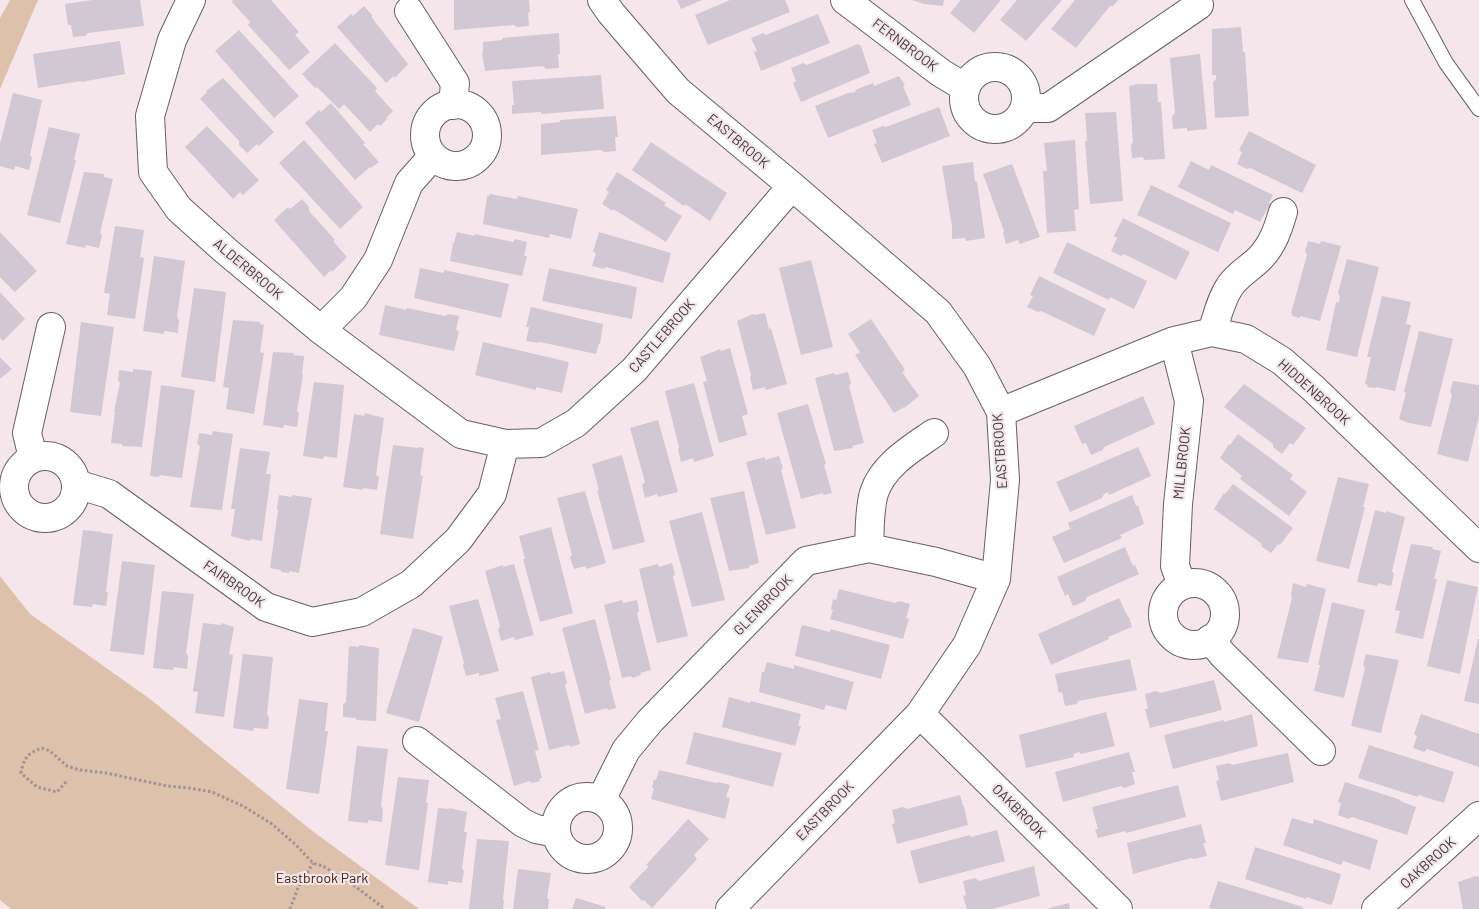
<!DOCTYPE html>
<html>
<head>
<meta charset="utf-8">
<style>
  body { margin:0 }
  canvas { display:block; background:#f5e6eb }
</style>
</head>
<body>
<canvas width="1479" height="909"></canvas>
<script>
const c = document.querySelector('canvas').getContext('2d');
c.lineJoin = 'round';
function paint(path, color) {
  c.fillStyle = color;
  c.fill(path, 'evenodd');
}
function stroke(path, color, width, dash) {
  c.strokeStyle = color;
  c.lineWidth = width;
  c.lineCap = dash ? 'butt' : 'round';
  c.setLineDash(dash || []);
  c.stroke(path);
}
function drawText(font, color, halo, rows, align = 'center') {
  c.font = font + ' Barlow,sans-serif';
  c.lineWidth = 4.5;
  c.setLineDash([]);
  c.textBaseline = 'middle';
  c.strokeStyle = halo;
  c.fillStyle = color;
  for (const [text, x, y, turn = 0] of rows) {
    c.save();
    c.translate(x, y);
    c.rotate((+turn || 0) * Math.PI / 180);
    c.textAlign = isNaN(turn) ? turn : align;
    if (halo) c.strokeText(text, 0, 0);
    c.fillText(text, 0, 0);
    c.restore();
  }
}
const green = new Path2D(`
  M10,0H38L0,89V18Z
  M0,576L30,614L150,699L311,830L419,909H11L0,900Z`);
const building = new Path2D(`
  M93,0H140L144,26L88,33L85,36L73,37L71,25H68L65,4Z
  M233,0H271L299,32L295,35L310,52L289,70L248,25L250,22L232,2Z
  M454,0H529L530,12L528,13L529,26L517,27L514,25L454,30Z
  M677,0H702L681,9Z
  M730,0H785L790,12L708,45L695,15Z
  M912,0H944L943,6L924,4Z
  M961,0H1001L974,33L950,13Z
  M1017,0H1062L1026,41L1000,20Z
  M1075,0H1118L1113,6H1110L1076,48L1051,29Z
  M364,6L372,15V18L408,64L395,78L394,76L386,83L337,27L351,14L353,16Z
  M818,14L830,43L761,71L754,52L757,51L751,38L763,33L766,35Z
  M1241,27L1243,52H1245L1249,116L1215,118L1213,82L1216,79V75H1212V29Z
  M239,30L299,96L274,118L215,51Z
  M559,33L560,54H558L559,68L546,69L543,66L485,71L482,53H483V42L502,40V38Z
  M120,41L125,74L81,82V81L38,88L33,54Z
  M335,43L377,88L375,91L393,111L386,118L387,119L380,126L378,124L370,132L344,104L339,109L317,87L315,88L302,74Z
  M858,44L861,46L870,73L801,102L793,83L796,81L791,68L803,63L807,65Z
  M1200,54L1207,129L1187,131V128L1173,129L1172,116L1175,113L1170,58Z
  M601,75L604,109L541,114V112L512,114V105H514L512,81Z
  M899,76L905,85L903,86L911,105L828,138L815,106L848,93L856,92L855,90L873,83L874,86Z
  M223,78L274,132L259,146L257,144L247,153L239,145V141L200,99L207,92L206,91Z
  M1138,84H1157L1158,102H1161L1165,159L1144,160L1143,157L1132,158L1131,145L1133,142L1129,86Z
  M13,93L42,100L30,155L32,158L29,170L15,166L14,170L0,166V144Z
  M331,103L365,143L363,144L379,162L371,168L370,167L355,180L305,123L319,110L321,112Z
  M939,107L950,136L882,163L874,144L877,143L872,130L883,126L886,127Z
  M1116,112L1123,201L1090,204L1085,141H1087L1085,113Z
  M616,116L618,137H615L616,151L604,152L601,150L541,155V124L560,122V120Z
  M207,126L259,180L243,195L240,192L233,199L185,147Z
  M49,127L80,134L74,160H76L60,223L27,215Z
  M1249,131L1316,165L1302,193L1250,168L1247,169L1237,164L1242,152L1239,150Z
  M304,140L363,207L340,229L279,163Z
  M1075,140L1079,209L1074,210L1076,231L1047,233L1043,171H1047L1044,143Z
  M651,142L727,193L710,221L685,204L684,206L632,170Z
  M1191,161L1209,170L1211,165L1273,195L1269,203L1270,204L1260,222L1235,210L1233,214L1178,187Z
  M973,162L975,181L977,182L985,238L966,241L965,238L952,239V226L942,166Z
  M1012,164L1040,237L1020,244L1018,240L1006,244L1003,233L1004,231L983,174Z
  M84,172L104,174V177L113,179L100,233L102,235L99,248L86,245L85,248L66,244Z
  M617,172L666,203L664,205L682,216L666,242L615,210H611L602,204L609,192L606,190Z
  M1151,185L1231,223L1218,252L1137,215Z
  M490,194L517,199L518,196L578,209L571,239L550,234L549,238L483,224L487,196H489Z
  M302,199L309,207V211L335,240L333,241L347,257L332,272L331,270L324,277L274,220L288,207L290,209Z
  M1123,218L1190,252L1176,280L1124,254L1121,256L1111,251L1117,238L1114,236Z
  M115,226L144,230L140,257L144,258L135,319L107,315L110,294L104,293Z
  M0,232L37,271L15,292L0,277Z
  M457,232L475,236V234L513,242L515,239L527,242L524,256H527L522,276L450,261L453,243H454Z
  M599,232L671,253L663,283L606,267L604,269L592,266L596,253L593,252Z
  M1308,241L1320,244L1321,241L1341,246L1320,321L1300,316V318L1292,316V314L1291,313L1307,255L1305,251Z
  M1067,242L1147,281L1134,309L1110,297L1109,300L1053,273Z
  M154,256L185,261L177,317L179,320L178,333L164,331V334L143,331Z
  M1347,259L1379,267L1357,357L1326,350L1336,302H1339L1340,297L1338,293Z
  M811,260L833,347L801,355L779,268Z
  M420,268L444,273V270L509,284L501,318L414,298Z
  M549,268L637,287L632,319L542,301Z
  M1039,276L1106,309L1094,336L1041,311L1038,312L1027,307L1033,296L1030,295Z
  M194,288L226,292L215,382L181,377Z
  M0,292L25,319L3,341L0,338Z
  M1382,296L1411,302L1406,324L1411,325L1395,391L1376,387L1375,388L1367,387L1368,385L1365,384L1371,357H1367Z
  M385,305L406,310L407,308L445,316L448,314L459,316L456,330L459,331L454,351L379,335Z
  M531,307L603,324L600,344L599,343L596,354L540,342L538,343L526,341L529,327H526Z
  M765,313L769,329L771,328L787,384L766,390L765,387L753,390L750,378L751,375L737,321L753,314L754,315Z
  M871,319L905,370L902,372L919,396L904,408V407L894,413L855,355L860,352L848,334Z
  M233,320L260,322V324L264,325L260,352L264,353L254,414L226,409L229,388L223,387Z
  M81,322L114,327L101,416L70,412Z
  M1419,331L1453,339L1431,427L1409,423L1399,419L1406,393L1404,392Z
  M483,342L569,362L562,393L536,387V390L475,375Z
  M730,348L748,414L742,416L747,435L719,443L703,382L707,381L700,357L720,349L721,351Z
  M273,352L294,353L293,355L304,356L302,375H303L297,411L299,413L297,427L284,425L283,428L263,425Z
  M0,357L12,369L0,379Z
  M133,369L152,371L142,447L122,446V444L111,443L115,412H114L120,383L118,381L119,370L133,372Z
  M848,372L851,383L849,386L864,443L852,446L853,448L834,451L815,378L834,373L835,375Z
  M1453,381L1479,385V416L1468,462L1437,454L1452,395L1450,392Z
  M314,382L344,385L337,458L324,456L323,459L303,456Z
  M694,383L714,456L694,462L693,458L681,462L678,450L679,447L665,391Z
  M1244,384L1306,428L1293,445L1290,443L1282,454L1273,447V444L1224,407Z
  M161,385L195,390L182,478L160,475L159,477L150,476Z
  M1143,396L1155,424L1104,447L1103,450L1091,455L1086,443L1082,444L1074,426Z
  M808,404L826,464L824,465L832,493L823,495V493L801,499L777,413Z
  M365,413L384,418L376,475L379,477L377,490L363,488V490L343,487L354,414L364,416Z
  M658,420L678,492L658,497L657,494L645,498L642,485L645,482L630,428Z
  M213,431L233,434L222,510L190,507L200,446L197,444L199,433L212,435Z
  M1238,434L1293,475L1290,479L1307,492L1289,516L1240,479L1242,476L1220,458L1229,444L1230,445Z
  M393,445L418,448V447L424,448L420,476L423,475L413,539L380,534Z
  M1138,447L1151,476L1109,495L1108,492L1104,494L1102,498L1070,512L1056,482Z
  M240,448L270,452L266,474H271L262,541L251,539L250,541L231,536L235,509H231Z
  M622,455L645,542L613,550L597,490H599L592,464Z
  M779,456L783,468L781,470L796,528L766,535L746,462L765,457V460Z
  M1338,477L1369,484L1363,507H1365L1349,569L1316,561Z
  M1233,484L1293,528L1280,545L1278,544L1271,553L1262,547L1261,543L1214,509L1224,493L1225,494Z
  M585,491L606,563L586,569V566L574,569L570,557L572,555L557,498Z
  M744,491L759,563L749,566V568L729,571L710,498Z
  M279,495L292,497V495L312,498L299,573L289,571V573L281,572V570L270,568L278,511L277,508Z
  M1132,495L1136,506L1138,505L1144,524L1120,535L1122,538L1064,563L1052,537L1070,529L1068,523Z
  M1375,510L1386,513V511L1405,517L1392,571L1394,574L1391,586L1378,583L1377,586L1357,582Z
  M702,512L725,600L692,607L669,521Z
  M551,527L573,613L540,622L523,559H525L519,536Z
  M83,530L102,532V533L113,534L106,591L108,593L106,606L93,604L92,607L73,605Z
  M1411,544L1433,547L1432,549L1441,551L1434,579H1437L1423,639L1395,633L1400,611L1395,610Z
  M1125,547L1133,566L1135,565L1139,574L1087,597L1085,601L1073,606L1068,594L1065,596L1057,577Z
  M122,561L155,565L144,655L110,651Z
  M672,563L675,574L673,577L688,636L657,643L639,569L658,564L659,567Z
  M514,564L534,635L515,640L514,637L501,641L498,629L500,626L485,571L503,565V567Z
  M1447,580L1478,587L1460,674L1427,666Z
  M1293,583L1306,587L1307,584L1326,589L1308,663L1277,658L1292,598L1291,595Z
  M839,589L895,603L899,601L910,604L906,618L909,619L903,639L830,619L833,610L831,609L833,599L836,600Z
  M162,591L194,594L186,653L188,656L187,669L174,667L173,670L153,668Z
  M1119,598L1128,617H1129L1132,627L1108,637L1109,639L1051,665L1038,634Z
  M478,599L499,671L479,676V673L466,676L463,665L464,663L449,606Z
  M622,600L623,603L637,600L639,611L637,614L651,670L640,673L641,675L632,678L631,676L622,678L604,605Z
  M1332,602L1365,610L1344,698L1314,691L1320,665H1318Z
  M595,619L611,680L609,681L616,708L608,710L607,708L585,714L562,628Z
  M203,623L221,625V623L234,627L229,654L233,655L224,717L195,713L198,692L193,691Z
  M803,625L830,632V629L890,645L881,679L795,656L801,627Z
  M413,628L422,630L443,637L419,722L386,713Z
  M1478,639H1479V704L1464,701Z
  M359,645L379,648L376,721L356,720V718L343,717V705L346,702L349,646L359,647Z
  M243,654L273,657L267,714L269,717L268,729L254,728L253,731L233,728Z
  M1366,654L1399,660L1381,733L1351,726L1365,668L1363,665Z
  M1130,659L1137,690L1078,701L1077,704L1065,706L1062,692L1059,693L1055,674Z
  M767,662L794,669V665L854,682L846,710L826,705L824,710L759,692L762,672H764Z
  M564,671L567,683L565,685L580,744L570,747L569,745L549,750L531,677L550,672L551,674Z
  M1214,680L1222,710L1150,728L1145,709H1148L1145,694L1156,691L1160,693Z
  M523,691L539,750L535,751L542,778L539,779L540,781L531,783L530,781L514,786L496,720L501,719L495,698Z
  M729,697L750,703L751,701L801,714L798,726H801L795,746L722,727Z
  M299,699L328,703L325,731H328L319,794L286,789Z
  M1106,712L1115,746L1081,754L1079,752L1073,754L1074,757L1026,768L1019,735Z
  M1252,714L1258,746L1173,769L1164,735L1224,720V722Z
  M1421,714L1479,734V767L1427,749L1424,752L1413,748L1417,736L1414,734Z
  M694,732L782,753L773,787L686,764Z
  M1369,745L1454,772L1444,803L1418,795V797L1358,778Z
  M357,746L388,749L381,806L383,809L382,822L368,820V823L348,821Z
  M1129,752L1135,772H1132L1135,784L1124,788L1121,786L1063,802L1055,772Z
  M1288,753L1294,782L1221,801L1216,781L1219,780L1216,766L1229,763L1232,765Z
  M659,770L716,783L718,782L730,785L726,797L730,798L725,819L651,799L654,788H652L654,779L656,780Z
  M398,777L429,780L426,803H428L419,870L385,865Z
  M1345,782L1401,800L1400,801L1416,807L1407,835L1352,817L1348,819L1338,815L1341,803L1338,802Z
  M1178,785L1186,817L1126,833L1125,831L1098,838L1095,829H1098L1092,807Z
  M960,795L963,806H964L968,825L897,844L892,824L895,823L892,810L903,807L907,809Z
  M438,808L449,809V808L467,812L464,832H467L462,868L464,871L462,883L448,881V885L428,882Z
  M1292,818L1313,824L1314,819L1378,840L1370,870L1343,861L1341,865L1283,845Z
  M688,819L709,839L694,855L697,859L652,908L644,900L642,901L629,887L649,866L646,865Z
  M1201,824L1206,843H1203L1207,856L1194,859L1191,858L1133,874L1127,843Z
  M997,830L1005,861L919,884L910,851L970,835L971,837Z
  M477,839L509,841L503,899L504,901L503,909H469Z
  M1255,847L1341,874L1333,902L1331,905L1306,897V899L1245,879Z
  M1034,866L1040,896L992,909H967L963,896L966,895L963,881L975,878L979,881Z
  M518,869L551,873L547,899H549L548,909H513Z
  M1476,876L1479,877V909H1463L1458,882Z
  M1218,881L1303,907L1302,909H1214L1209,908Z
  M576,898L606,907L605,909H572Z
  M1069,903L1070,909H1050L1049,908Z`);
const path = new Path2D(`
  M66,782L57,792L37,787L21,773C24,757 28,753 42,748L50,751L67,766L80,770L106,773L167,786L189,788L212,792L243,806L272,824L296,845L313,863L323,866L352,884L385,909
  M290,909L298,888L313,863`);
const service = new Path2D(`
  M1412,0L1446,63L1479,109`);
const minor = new Path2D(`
  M191,0L172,40L150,116L153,172L179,209L226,251L321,330L461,434L505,444L541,443L576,423L634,370L792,186
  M602,0L611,13L678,91L792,186L938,312L977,366L1001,412L1005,480L996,579L967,645L920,714L730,909
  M845,0L941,73L966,88
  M409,11L455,83L453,105
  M964 98a31 31 0 1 1 62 0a31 31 0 1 1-62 0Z
  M425 135a31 31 0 1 1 62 0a31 31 0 1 1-62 0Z
  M1025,108H1048L1199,5
  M321,330L353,298L378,260L409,183L433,156
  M1212,332C1217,317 1221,299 1230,286C1238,274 1252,267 1261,257C1273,244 1278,229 1283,212
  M1174,341L1189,401L1178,504L1175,566L1182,585
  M1001,412L1174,341L1212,332L1246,339L1282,361L1314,389L1479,548
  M14 487a31 31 0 1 1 62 0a31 31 0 1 1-62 0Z
  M33,458L27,433L51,327
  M76,484L109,494L266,607L312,622L362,612L411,584L458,540L492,494L505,444
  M869,548C870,531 869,510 874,493C883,465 911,449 934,433
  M1163 614a31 31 0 1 1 62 0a31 31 0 1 1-62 0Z
  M1210,639L1223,655L1321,751
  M920,714L1118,909
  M417,741L523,823L536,829L556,833
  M556 828a31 31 0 1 1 62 0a31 31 0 1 1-62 0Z
  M601,800L626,750L650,721L806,561L869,548L936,562L996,579
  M1376,909L1479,816`);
const streetNames = [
  ["FERNBROOK",905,45,37],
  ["EASTBROOK",738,141,40],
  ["ALDERBROOK",248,269,40],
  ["CASTLEBROOK",662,336,-49],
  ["HIDDENBROOK",1314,392,42],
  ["EASTBROOK",1000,451,-94],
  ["MILLBROOK",1182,463,-84],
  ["FAIRBROOK",234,584,35],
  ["GLENBROOK",763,605,-46],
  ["EASTBROOK",825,811,-46],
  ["OAKBROOK",1019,811,45],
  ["OAKBROOK",1428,863,-42]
];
const parkNames = [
  ["Eastbrook Park",322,878]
];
paint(green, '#ddc1aa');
paint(building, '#d1c8d3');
stroke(service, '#6c5e63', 16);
stroke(minor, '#6c5e63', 30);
stroke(path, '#9e9498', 3, [2.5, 2.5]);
stroke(service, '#fff', 14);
stroke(minor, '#fff', 28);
drawText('14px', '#3d373a', '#f5e6eb', streetNames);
drawText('14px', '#422507', '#f5e6eb', parkNames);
</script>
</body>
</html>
